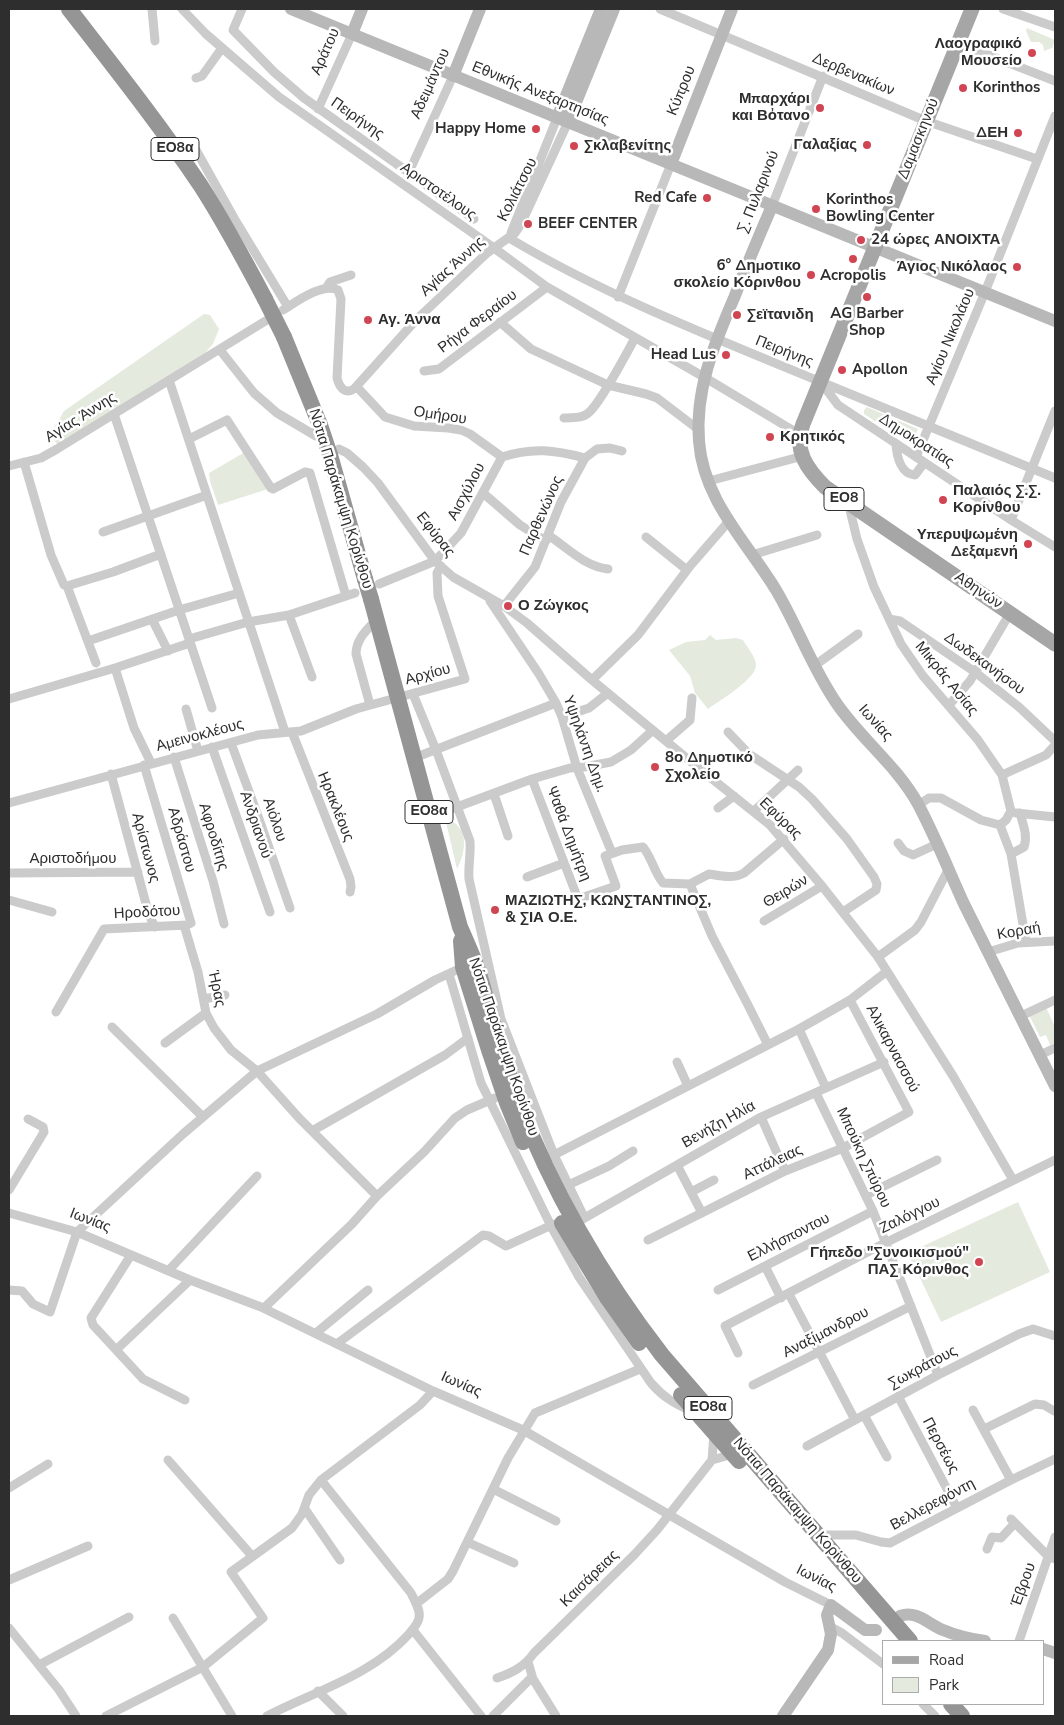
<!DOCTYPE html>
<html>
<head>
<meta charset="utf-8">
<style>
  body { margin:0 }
  #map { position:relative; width:1064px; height:1725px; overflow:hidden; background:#fff; font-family:"Nunito Sans",sans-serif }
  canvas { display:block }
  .frame { position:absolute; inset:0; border:10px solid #2e2e2e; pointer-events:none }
  .legend { position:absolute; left:882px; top:1640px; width:162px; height:65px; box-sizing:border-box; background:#fff; border:1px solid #ababab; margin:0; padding:6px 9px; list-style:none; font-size:15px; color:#2e2e2e }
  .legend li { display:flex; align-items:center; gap:10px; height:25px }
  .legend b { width:25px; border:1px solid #ababab }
</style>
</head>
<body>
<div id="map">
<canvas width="1064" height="1725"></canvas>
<div class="frame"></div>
<ul class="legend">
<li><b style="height:6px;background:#a6a6a6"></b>Road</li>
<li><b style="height:14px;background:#e5eade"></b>Park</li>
</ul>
</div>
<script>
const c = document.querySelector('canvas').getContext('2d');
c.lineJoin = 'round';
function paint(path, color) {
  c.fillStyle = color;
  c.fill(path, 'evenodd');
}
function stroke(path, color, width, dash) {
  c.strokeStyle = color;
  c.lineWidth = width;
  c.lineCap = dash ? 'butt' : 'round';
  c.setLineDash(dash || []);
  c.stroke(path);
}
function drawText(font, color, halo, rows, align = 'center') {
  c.font = font + ' "Nunito Sans",sans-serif';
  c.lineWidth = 5;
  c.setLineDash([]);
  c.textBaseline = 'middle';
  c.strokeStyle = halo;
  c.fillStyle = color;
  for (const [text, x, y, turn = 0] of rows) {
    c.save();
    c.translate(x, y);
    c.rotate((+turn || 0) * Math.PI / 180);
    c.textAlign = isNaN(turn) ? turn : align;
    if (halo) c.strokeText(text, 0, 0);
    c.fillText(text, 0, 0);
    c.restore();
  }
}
const green = new Path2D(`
  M1027,28L1055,40L1052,48L1044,51L1043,45L1039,42H1031L1026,31Z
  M204,314L210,315L219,329L213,344L204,354L58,445L50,435L64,411Z
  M867,407L918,429L911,444L864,414V410Z
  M245,452L268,489L218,505L210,481L209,473Z
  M710,635L716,640L736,638L743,640C747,647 755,656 756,664C758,678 719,701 708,709L695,693L690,676L669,650L686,642L705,640Z
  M445,818C448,820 453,821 456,824C469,835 464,856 457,869Z
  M1046,1007L1055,1027V1043L1050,1045L1046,1035L1040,1037L1029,1015Z
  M1018,1202L1050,1272L941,1322L908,1253Z`);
const street = new Path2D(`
  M152,9L155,41
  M182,9L206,34L279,97L494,248L547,287L704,377L799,434
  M242,9L233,30L274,72L304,98L474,219
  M660,9L926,121L1037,159
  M1003,9L1055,27
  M958,43L1055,81
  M196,78L202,76L222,48
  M318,109L352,34
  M196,150L234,218L288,307
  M409,172L453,76
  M772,206L823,76
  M511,233L557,118
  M509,238C608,297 715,338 821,382C899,414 977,446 1055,478
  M326,288L330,282L351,275
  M618,297L671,164
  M283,310C296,302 323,282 338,290L341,299L337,378C339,386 344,395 354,389L416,320L487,253L515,233L521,224L568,122
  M500,322L531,349L608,385L646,394L657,398L699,430
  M220,350L254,393L277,413L316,436
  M424,371L439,369L547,287
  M169,380L285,732
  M820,381L838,405L1011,520L1055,547
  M357,387L385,417L414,426L448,428L461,430L470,434L502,457C532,447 555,450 585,458
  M114,414L212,708
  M564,418C571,417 581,419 587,414C599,406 626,354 635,338
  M189,439L227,420L271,488L273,489L305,472L310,473L346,596
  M896,445C897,457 901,474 915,475L924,463
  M339,449L347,453L363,467L378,483L435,561L453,577L504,606L527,623L592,680L701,770L770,825L822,886L878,957L953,1076L1013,1180
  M916,457L985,292L1055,116
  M24,462L51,555L64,585L67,586L113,572L161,554
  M9,466L41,458L57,449L267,320
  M709,481L803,456
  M483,493L520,525L546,541
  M848,502L857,539L874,587L901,644L923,676L978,740L1002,775L1011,811
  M1011,520L1055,411
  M103,532L207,495
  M548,535C568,548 584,566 608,569
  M646,537L687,570
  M752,555L817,535
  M379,584L435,561L461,533L502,457
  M67,586L96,663
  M490,601L539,674L556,703L562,717L577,768L612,853
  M504,606L535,567L561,502L585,458L597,449L610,448L622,451
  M289,615L312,677
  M152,619L168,651
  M889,619L900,621L975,672L1019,707L1055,741
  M189,639L248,622L289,615L355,593
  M88,641L179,610L239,593
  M814,666L858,634
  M115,668L134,728L151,763
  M592,680L638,635L690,566L729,521
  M413,694L436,750L470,841C471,854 468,866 469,879L501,1019L554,1155L584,1217
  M9,699L115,668L190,643
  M370,705L356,654C356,639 367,630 376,620
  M949,705L970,681L1010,613
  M186,709L198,751
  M562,717L589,708L608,693
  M292,732L350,879L351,887L350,892
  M728,732L749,754L799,787L812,799L847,839L874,877L877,884L876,890L843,912
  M667,740L690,720L692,698
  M231,743L257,813L290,908
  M212,747L270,912
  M174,757L213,881L224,924
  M414,758L556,703
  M111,774L149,915L155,927
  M1002,775L1046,755L1055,745
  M532,779L578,899L616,886L605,856L622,850L643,847C652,858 654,872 663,883L690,884L709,874C721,876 734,879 744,873L784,839
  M494,794L508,836
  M9,803L258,735L301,731L356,709L465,679L438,596L437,573L441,566
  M918,805L929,798H941L981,820L1000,825L1006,820L1011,811
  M718,808L734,796
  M754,811L798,770
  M1016,813L1055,817
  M430,817L532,779L570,768L584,767L611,762L631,750L653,730
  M1000,825L1011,854L1026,942
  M898,843L904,851L913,855L937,844
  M1011,854L1024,847C1028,835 1023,825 1020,813
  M9,873L138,872
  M527,877L564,863
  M690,884L712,936L748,1005L768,1045
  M9,900L52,912
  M764,921L822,886
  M184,925L198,972L206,1013L214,1028L231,1050L257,1071L299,1118L377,1196
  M988,952L1018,943L1055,941
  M878,957L915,930L921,922L948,870
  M449,974L481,1083L551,1226L579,1277L651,1383C663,1397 675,1404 691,1411
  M204,999L225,995
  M56,1012L104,929L187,925L191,923L144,765
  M1021,1016L1055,1000
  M112,1027L203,1117
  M799,1029L826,1088
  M165,1043L206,1013
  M1040,1055L1055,1048
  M677,1062L688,1086
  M816,1093L873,1211L938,1375
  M761,1117L785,1171
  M312,1131L445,1055L468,1038
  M550,1157L799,1029L850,1000L886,972
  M677,1165L702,1213
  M564,1187L609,1166L633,1151
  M9,1190L44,1132L43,1127L28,1119
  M691,1192L714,1180
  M866,1195L937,1160
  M9,1213L77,1232L190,1280L261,1307L433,1391L523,1430L785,1582L831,1605
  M581,1220L761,1117L884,1062
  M648,1240L785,1171L843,1148L909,1112L850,1000
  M131,1255L91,1318L93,1325L143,1379L185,1400
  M765,1266L781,1298
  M168,1271L257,1176
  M9,1290L22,1291L33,1304L50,1312L77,1232L183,1134L257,1071L377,1014L435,980L463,967
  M718,1290L873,1211
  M789,1294L855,1420
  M264,1308L352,1224L377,1196L424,1152L455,1118L467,1110L495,1098
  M316,1333L368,1290
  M338,1343L483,1235L489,1236L506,1246L554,1224
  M117,1349L190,1280
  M738,1353L725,1326L885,1243L1055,1160
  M753,1385L911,1306
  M898,1396L957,1508
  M973,1410L1011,1480
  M864,1415L887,1457
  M984,1429L1035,1404L1044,1405L1054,1411
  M807,1446L938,1375L1019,1334L1033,1329L1055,1336
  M168,1460L252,1556
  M712,1460L733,1454
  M9,1488L48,1464
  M493,1489L556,1521
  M305,1509L340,1560
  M1011,1519L1049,1557L1055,1559
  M817,1535H856L881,1542L890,1543L1011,1480L1055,1459
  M467,1542L514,1563
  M987,1549L992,1537L1001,1538L1015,1523
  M9,1580L88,1546
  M416,1604L448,1579L453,1571L508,1458L535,1413L640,1369
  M173,1618L232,1716
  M829,1626L842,1633L883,1664
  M9,1628L59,1690L76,1716
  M413,1630L481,1716
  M1019,1641L1055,1537
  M528,1662L533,1679L556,1716
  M39,1665L129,1617
  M497,1678C512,1673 524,1667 534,1653L634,1555L657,1530L712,1460L714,1433
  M318,1691L343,1716
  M923,1704L935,1716
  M106,1716L203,1667L263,1618L231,1572L292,1528L302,1514L309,1495L321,1480L420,1405L433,1391
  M267,1716C315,1691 371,1676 409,1634C412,1630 418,1624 419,1618C421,1610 414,1600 411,1593L321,1480
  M493,1716L532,1677`);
const secondary = new Path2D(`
  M291,9L1055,321
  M352,34L362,9
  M453,76L480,9
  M557,118L601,9
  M568,122L614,9
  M671,164L732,9
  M772,206C759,236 746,267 734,298C714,345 695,389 699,441C703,500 747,542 776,590C798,627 812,668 837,704C862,740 897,766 918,804C935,836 949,871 964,904C994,965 1025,1025 1055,1086
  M900,1616C917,1610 928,1624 943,1630C957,1636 971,1639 985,1641
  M1043,1649L1055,1653
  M783,1716L828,1650L831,1634L827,1615L831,1605L865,1630H876`);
const primary = new Path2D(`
  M972,9L803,424C793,450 807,469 825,487L1055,644`);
const highway = new Path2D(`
  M69,9C114,67 160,125 201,186C224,222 245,261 265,299
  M284,337L320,425
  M330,455L365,579
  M371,599L460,927C465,938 470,950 475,962C481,977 484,993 489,1009C498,1039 507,1069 517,1099C552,1191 602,1277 662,1355L910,1641
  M461,941L463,967L490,1053L507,1103L523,1142
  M562,1223L608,1299L639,1343
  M681,1395L739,1461
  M951,1704L962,1716`);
const highwayBridge = new Path2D(`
  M265,299L284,337
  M320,425L330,455
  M365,579L371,599`);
const markers = [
  [1032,53,5,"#d14553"],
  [963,88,5,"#d14553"],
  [820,108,5,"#d14553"],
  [536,129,5,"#d14553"],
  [1018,133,5,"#d14553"],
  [867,145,5,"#d14553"],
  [574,146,5,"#d14553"],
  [707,198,5,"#d14553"],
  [816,209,5,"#d14553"],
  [528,224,5,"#d14553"],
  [861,240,5,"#d14553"],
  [853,259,5,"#d14553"],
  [1017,267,5,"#d14553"],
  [811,275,5,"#d14553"],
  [867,297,5,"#d14553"],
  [737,315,5,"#d14553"],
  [368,320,5,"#d14553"],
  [726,355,5,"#d14553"],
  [842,370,5,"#d14553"],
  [770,437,5,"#d14553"],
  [943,500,5,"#d14553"],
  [1028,544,5,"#d14553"],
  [508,606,5,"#d14553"],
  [655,767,5,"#d14553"],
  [495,910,5,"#d14553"],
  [979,1262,5,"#d14553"]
];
const shields = [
  [175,149,48],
  [844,499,40],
  [429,812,48],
  [708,1408,48]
];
const shieldNames = [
  ["ΕΟ8α",175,149],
  ["ΕΟ8",844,499],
  ["ΕΟ8α",429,812],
  ["ΕΟ8α",708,1408]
];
const poiNames = [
  ["Λαογραφικό",1022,44,"right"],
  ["Μουσείο",1022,61,"right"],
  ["Korinthos",973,88],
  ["Μπαρχάρι",810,99,"right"],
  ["και Βὀτανο",810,116,"right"],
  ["Happy Home",526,129,"right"],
  ["ΔΕΗ",1008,133,"right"],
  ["Γαλαξίας",857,145,"right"],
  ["Σκλαβενίτης",584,146],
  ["Red Cafe",697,198,"right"],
  ["Korinthos",826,200],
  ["Bowling Center",826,217],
  ["BEEF CENTER",538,224],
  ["24 ώρες ΑΝΟΙΧΤΑ",871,240],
  ["6° Δημοτικο",801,266,"right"],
  ["σκολείο Κόρινθου",801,283,"right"],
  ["Άγιος Νικόλαος",1007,267,"right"],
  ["Acropolis",853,276,"center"],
  ["AG Barber",867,314,"center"],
  ["Shop",867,331,"center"],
  ["Σεϊτανιδη",747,315],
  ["Αγ. Άννα",378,320],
  ["Head Lus",716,355,"right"],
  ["Apollon",852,370],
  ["Κρητικός",780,437],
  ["Παλαιός Σ.Σ.",953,491],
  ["Κορίνθου",953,508],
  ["Υπερυψωμένη",1018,535,"right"],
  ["Δεξαμενή",1018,552,"right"],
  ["Ο Ζώγκος",518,606],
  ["8ο Δημοτικό",665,758],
  ["Σχολείο",665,775],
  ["ΜΑΖΙΩΤΗΣ, ΚΩΝΣΤΑΝΤΙΝΟΣ,",505,901],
  ["& ΣΙΑ Ο.Ε.",505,918],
  ["Γήπεδο \"Συνοικισμού\"",969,1253,"right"],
  ["ΠΑΣ Κόρινθος",969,1270,"right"]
];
const streetNames = [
  ["Αράτου",326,52,-66],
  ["Δερβενακίων",853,75,23],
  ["Αδειμάντου",431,84,-66],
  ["Κύπρου",682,91,-68],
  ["Εθνικής Ανεξαρτησίας",540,94,22],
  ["Πειρήνης",357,119,35],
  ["Δαμασκηνού",919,139,-68],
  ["Κολιάτσου",518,190,-63],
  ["Αριστοτέλους",438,192,35],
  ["Σ. Πυλαρινού",759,192,-68],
  ["Αγίας Άννης",453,267,-42],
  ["Ρήγα Φεραίου",478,322,-37],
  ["Αγίου Νικολάου",951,337,-67],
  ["Πειρήνης",784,352,22],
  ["Ομήρου",440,416,9],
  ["Αγίας Άννης",81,418,-32],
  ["Δημοκρατίας",916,441,33],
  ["Αισχύλου",467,492,-62],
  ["Νότια Παράκαμψη Κορίνθου",340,499,73],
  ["Παρθενώνος",542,516,-66],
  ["Εφύρας",435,535,52],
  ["Αθηνών",978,591,34],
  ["Δωδεκανήσου",984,664,36],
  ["Αρχίου",428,675,-15],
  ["Μικράς Ασίας",946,679,51],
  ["Ιωνίας",875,723,48],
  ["Αμεινοκλέους",200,736,-15],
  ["Υψηλάντη Δημ.",584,744,70],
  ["Ηρακλέους",335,807,68],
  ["Εφύρας",780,819,44],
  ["Αιόλου",274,820,71],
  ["Ανδριανού",255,825,71],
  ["Ψαθά Δημήτρη",568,834,69],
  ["Αφροδίτης",213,837,73],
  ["Αδράστου",181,840,74],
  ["Αρίστωνος",145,848,75],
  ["Αριστοδήμου",73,859],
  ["Θειρών",786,892,-31],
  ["Ηροδότου",147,913,-3],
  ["Κοραή",1019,932,-10],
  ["Ήρας",216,989,78],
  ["Νότια Παράκαμψη Κορίνθου",503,1047,71],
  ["Αλικαρνασσού",892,1049,62],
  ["Βενήζη Ηλία",719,1125,-29],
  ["Μπούκη Σπύρου",863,1158,65],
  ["Αττάλειας",773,1163,-25],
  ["Ζαλόγγου",910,1216,-26],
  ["Ιωνίας",90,1221,21],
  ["Ελλήσποντου",789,1238,-27],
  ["Αναξίμανδρου",826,1333,-27],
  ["Σωκράτους",923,1368,-28],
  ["Ιωνίας",461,1385,24],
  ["Περσέως",940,1446,62],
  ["Βελλερεφόντη",933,1505,-28],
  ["Νότια Παράκαμψη Κορίνθου",797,1511,49],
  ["Καισάρειας",590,1579,-44],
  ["Ιωνίας",816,1579,27],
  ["Έβρου",1024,1585,-70]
];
paint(green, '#e5eade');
stroke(street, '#cbcbcb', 9);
stroke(secondary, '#b8b8b8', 12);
stroke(primary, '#a6a6a6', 15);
stroke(highway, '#959595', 16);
stroke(highwayBridge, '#959595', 16);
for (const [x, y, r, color] of markers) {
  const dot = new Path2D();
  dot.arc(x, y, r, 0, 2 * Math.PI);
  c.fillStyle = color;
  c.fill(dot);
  stroke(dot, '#fff', 2);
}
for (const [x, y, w] of shields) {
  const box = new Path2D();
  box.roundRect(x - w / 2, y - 11.5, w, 23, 4);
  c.fillStyle = '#fff';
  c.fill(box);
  stroke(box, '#2e2e2e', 1);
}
drawText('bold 14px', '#2e2e2e', null, shieldNames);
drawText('bold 15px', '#2e2e2e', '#fff', poiNames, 'left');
drawText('15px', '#2e2e2e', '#fff', streetNames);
</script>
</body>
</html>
